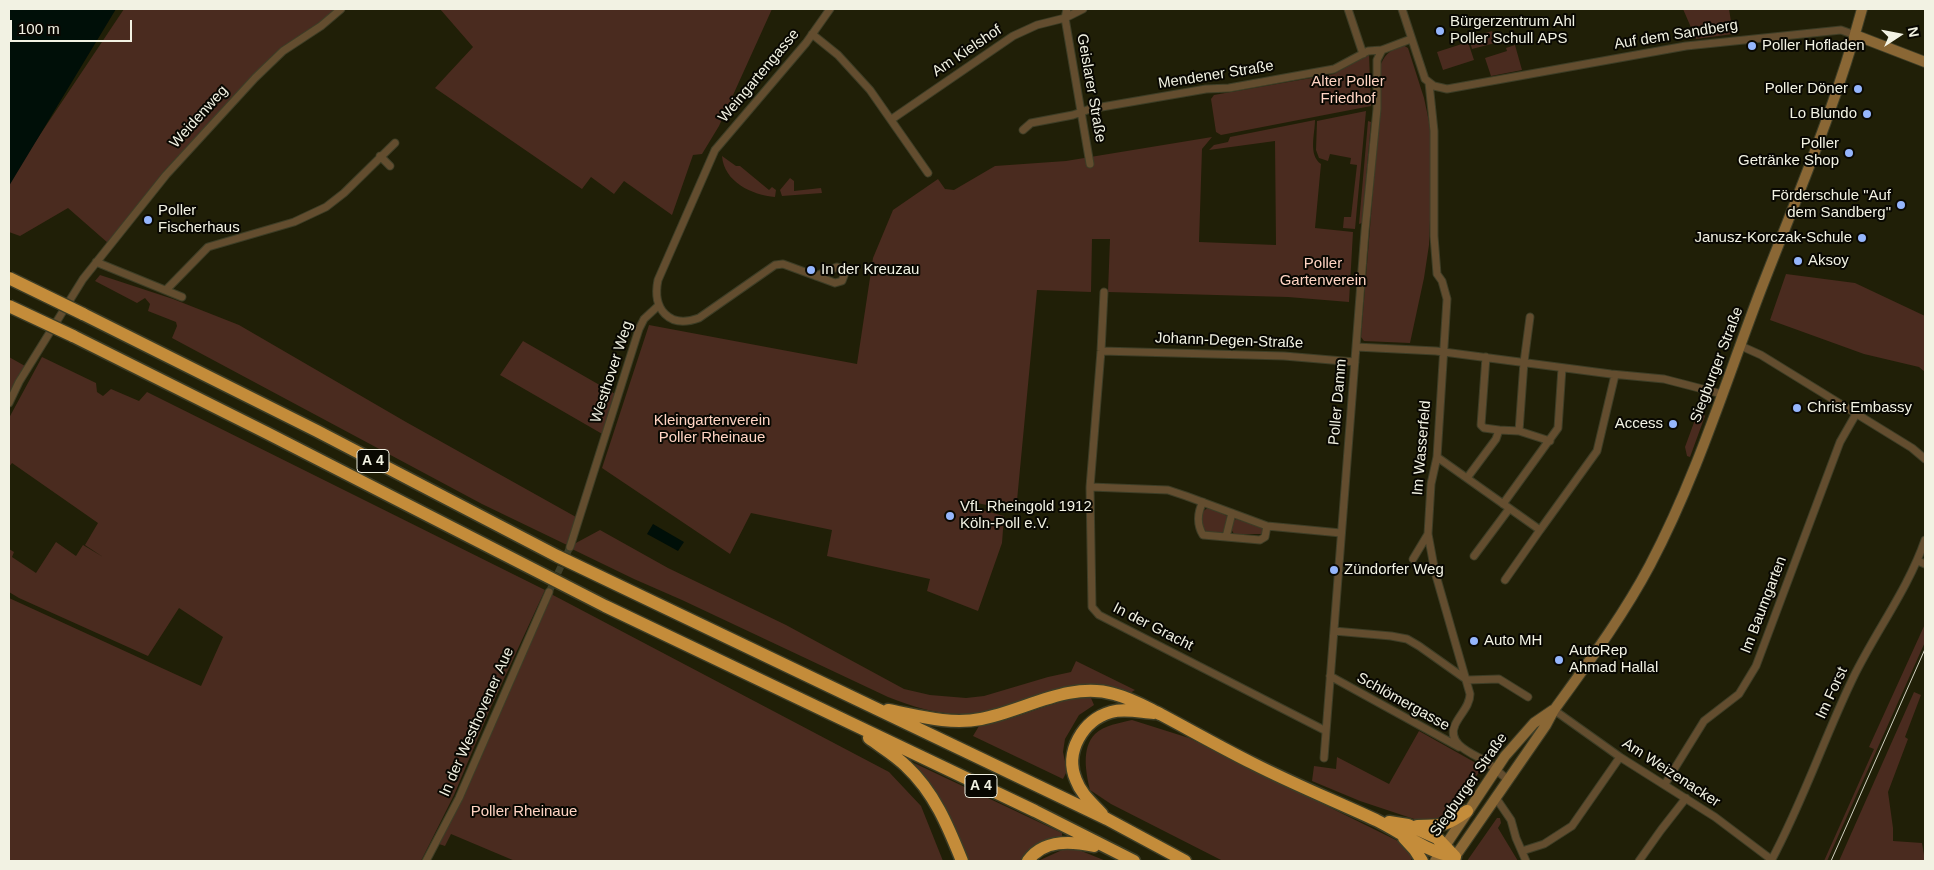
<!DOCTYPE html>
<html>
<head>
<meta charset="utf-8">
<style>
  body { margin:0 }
  #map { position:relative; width:1934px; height:870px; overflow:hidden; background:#201f07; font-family:Helvetica,sans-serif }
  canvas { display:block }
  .frame { position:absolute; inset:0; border:10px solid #f2f2e3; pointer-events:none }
  .north { position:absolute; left:1874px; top:10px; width:50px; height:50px; -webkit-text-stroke:4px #090802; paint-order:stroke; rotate:79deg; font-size:14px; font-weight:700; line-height:20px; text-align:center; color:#f2f2e3 }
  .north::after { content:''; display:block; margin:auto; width:18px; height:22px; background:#f2f2e3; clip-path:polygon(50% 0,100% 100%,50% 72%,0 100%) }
  .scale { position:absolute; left:10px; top:20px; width:122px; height:22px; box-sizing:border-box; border:2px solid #f2f2e3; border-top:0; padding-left:6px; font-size:15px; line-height:18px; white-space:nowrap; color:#f2f2e3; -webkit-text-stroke:4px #090802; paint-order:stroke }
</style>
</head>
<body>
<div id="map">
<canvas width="1934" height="870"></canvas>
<div class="frame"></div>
<div class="north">N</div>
<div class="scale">100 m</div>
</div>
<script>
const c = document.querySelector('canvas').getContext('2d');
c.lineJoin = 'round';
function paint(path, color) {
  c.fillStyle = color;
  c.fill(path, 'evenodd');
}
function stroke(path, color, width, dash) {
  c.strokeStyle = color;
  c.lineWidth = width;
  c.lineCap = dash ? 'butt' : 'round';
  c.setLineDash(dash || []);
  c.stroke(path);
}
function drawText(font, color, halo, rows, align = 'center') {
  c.font = font + ' Helvetica,sans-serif';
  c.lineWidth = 4;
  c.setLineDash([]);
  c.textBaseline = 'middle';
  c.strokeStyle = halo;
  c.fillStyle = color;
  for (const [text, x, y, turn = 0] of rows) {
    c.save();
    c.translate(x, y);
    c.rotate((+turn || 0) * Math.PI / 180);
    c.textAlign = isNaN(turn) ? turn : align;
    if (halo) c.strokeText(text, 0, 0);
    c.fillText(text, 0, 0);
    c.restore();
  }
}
const green = new Path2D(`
  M124,9H337L317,26L277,53L247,82L164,171L108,243L68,208L20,236L9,232V181Z
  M440,9H772L719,126L702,154L693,155L672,215L624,181L614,194L591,177L582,189L435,88L473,47Z
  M1683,9H1729L1733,34L1696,39Z
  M1492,31L1495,43L1472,49L1469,38Z
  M1468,42L1474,60L1443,70L1437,52Z
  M1403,45L1408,48L1424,98L1431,131L1432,170L1429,245L1424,278L1410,343L1364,341L1361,337L1378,130L1381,64C1386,52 1392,50 1403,45Z
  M1515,45L1522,70L1491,76L1485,58L1507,51L1506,48Z
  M1369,54L1371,106L1221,135L1216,132L1211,99L1214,95L1334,74Z
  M1366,111L1355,229L1343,228L1344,217H1351L1357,165L1350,164L1351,158L1330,154L1328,161L1319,158L1316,150L1317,121Z
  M1315,120C1315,134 1308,155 1321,164L1315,228L1353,232L1349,302L1288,297L1108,292L1110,239H1092L1091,292L1037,290L1016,511L977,503L975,508L1004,516L1002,543L978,611L927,591L930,579L827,556L832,530L751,513L730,554L602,468L649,325L857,364L873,258L893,210L938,179L945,189L954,190L995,166L1066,161L1212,137L1202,149L1199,242L1276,245L1275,141L1209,150L1214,145L1228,142L1230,137Z
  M1368,121L1371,122L1362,223L1359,224Z
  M722,156L736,166H740L769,190L772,187L776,190L775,197C752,195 724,182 722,156Z
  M790,178L794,181V191L821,188L822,193L782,196L780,190Z
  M1786,274L1855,283L1925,316V372L1919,367L1864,354L1770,320Z
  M100,275L173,299L239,325L406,422L576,517L567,545L482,504L172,338L177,326L176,322L148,311L150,304L145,298L137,303L95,281Z
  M523,341L617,395L604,435L500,375Z
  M9,357L25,366L9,398Z
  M42,357L96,383L97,392L103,396L111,389L139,401L147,392L545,590L491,707L454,795L421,861H9V598L201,686L223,637L179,608L148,656L19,598L9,592V549L14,552L12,557L36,573L56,542L76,556L83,545L103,557L85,545L98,523L12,463L9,467V418Z
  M1703,414L1705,416L1690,457L1687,456L1685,447L1696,417Z
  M1209,507L1227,516L1225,530L1222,533C1202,533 1201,531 1202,512Z
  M1236,519L1261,527L1263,529V534H1234L1231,529L1232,522Z
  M600,530L668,568L786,625L904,689L930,695L966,698L984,696L1048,677L1071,672L1076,661L1135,690L1130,693C1116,689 1102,685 1089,685C1052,685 1020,706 985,712C951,718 920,710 888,697L682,600L634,579L572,549L574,544Z
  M551,594L889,772L921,806L943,861H515L451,834L445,846L439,844L462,800L474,767L526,654Z
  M1925,624V642L1827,861H1824L1874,749L1869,747Z
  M1914,692L1921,695L1905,737L1908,739L1888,792L1893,828V841L1922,843L1925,861H1839Z
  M1086,696L1091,698L1094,705L1079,715L1065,739L1063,752L1067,771L1063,779L973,736L979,726C1016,720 1049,702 1086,696Z
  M1132,720L1189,738L1402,843L1416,857L1411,859L1412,861H1223L1111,804L1090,790C1086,773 1081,748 1095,734C1104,725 1120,723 1132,720Z
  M1419,731L1483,767L1452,809L1437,819L1436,822L1420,821L1360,801L1312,781L1314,766L1336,769L1337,757L1389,784Z
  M914,763L1062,833V836C1043,842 1036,847 1021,861H967L935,791Z
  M1497,818H1500L1501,823L1498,828L1518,861H1467Z
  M1062,850H1079L1106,861H1038Z`);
const water = new Path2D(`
  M9,9H116L9,186Z
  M653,524L684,542L678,551L647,534Z`);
const streetTunnel = new Path2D(`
  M549,592L570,547`);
const street = new Path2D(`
  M1067,9L1065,18L1090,164
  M1348,9L1363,54
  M1402,9L1425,79L1434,86L1447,89L1686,46L1841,30L1855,35
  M812,34L838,55L870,90L928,173
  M1429,83L1434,131V236L1437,274L1442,281L1447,299L1437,457L1431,484L1428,534L1435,572L1470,694C1470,706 1460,714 1455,725C1446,745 1474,754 1487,762C1494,768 1501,774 1508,780
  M892,119L1013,36L1037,25L1065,18L1083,9
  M1023,130L1031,123L1073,115L1090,109L1206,89L1229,88L1334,69L1368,51L1382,50L1411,39
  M380,156L390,166
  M96,262L182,297
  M816,276L837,267L843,269L845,273L842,281L835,283L783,264L775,265L699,318C669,329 652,309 658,280L715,150L806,43L830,9
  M166,290L208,247L294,222L326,207L344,193L395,143
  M1104,292L1101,351L1090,487L1092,607L1099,615L1326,731
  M1530,317L1524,362L1519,431L1550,441
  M1741,346L1761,355L1912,448L1925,459
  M1356,347L1436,351L1611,374L1664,379L1722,394
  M1101,351L1284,356L1355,362
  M1486,357L1481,425L1484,428L1499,430
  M9,403L19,382L83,279L166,175L255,78L283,51L321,26L341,9
  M1437,457L1540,530L1505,580
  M1467,478L1496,439L1499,430L1519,431
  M1090,487L1168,490L1186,496L1267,526L1341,533
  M1203,502C1197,513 1197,525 1203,535L1260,540L1265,537L1267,526
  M1503,504L1558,428L1562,368
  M1540,530L1597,451L1615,375
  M1226,537L1232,513
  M570,547L639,329L644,319L658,306
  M1474,556L1509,509
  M1413,559L1428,534
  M1918,561L1925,564
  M1334,631L1391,636L1407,639L1419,646L1467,680L1499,679L1528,697
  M1330,676L1459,747
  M1554,710L1620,757L1715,817L1772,860
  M1324,758L1365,231L1377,109V60L1382,50
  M1665,784L1704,721L1739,694L1756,666L1840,442L1856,414
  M1496,798L1511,820L1516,838L1526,861
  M1522,851L1544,844L1572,826L1620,757
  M426,861L459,798L549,592
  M1639,861L1661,830L1686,798
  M1771,861C1803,802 1824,738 1853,678C1876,631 1908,589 1925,540`);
const secondary = new Path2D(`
  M1855,35L1925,62
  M1435,861L1505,756L1534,723L1553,710
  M1452,861L1546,725L1554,710C1588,663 1623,616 1650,565C1696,478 1725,384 1760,292C1796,199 1836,106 1862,9`);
const highway = new Path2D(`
  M83,314L317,431L557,556L1107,819L1185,861
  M73,336L267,433L605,606L1035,811L1134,861
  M888,710C919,716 950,725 981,719C1024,711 1069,681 1114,694C1133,699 1144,706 1162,715C1192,731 1222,748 1252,763C1293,784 1335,801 1376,820C1402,833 1427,852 1455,857
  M869,738C881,747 895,755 906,766C934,792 948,826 962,861
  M1102,814C1092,803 1081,794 1076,780C1064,752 1083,720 1111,712C1124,708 1140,712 1154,713
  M1389,822L1408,825L1437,838L1455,857
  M1417,826C1442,826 1446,826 1467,811
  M1404,838L1415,850L1422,861
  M1028,861C1043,839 1071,841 1094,846`);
const tram = new Path2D(`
  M1831,861L1925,649`);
const highwayBridge = new Path2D(`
  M9,278L83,314
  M9,306L73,336`);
const markers = [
  [1440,31,5,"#95b6fd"],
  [1752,46,5,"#95b6fd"],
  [1858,89,5,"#95b6fd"],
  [1867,114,5,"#95b6fd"],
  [1849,153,5,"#95b6fd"],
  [1901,205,5,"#95b6fd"],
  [148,220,5,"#95b6fd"],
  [1862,238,5,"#95b6fd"],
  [1798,261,5,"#95b6fd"],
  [811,270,5,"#95b6fd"],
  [1797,408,5,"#95b6fd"],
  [1673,424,5,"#95b6fd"],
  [950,516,5,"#95b6fd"],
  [1334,570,5,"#95b6fd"],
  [1474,641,5,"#95b6fd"],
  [1559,660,5,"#95b6fd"]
];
const shields = [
  [373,461,32],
  [981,786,32]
];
const shieldNames = [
  ["A 4",373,461],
  ["A 4",981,786]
];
const poiNames = [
  ["Bürgerzentrum Ahl",1450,22],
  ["Poller Schull APS",1450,39],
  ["Poller Hofladen",1762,46],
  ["Poller Döner",1848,89,"right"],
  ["Lo Blundo",1857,114,"right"],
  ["Poller",1839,144,"right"],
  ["Getränke Shop",1839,161,"right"],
  ["Förderschule \"Auf",1891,196,"right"],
  ["dem Sandberg\"",1891,213,"right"],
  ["Poller",158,211],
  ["Fischerhaus",158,228],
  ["Janusz-Korczak-Schule",1852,238,"right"],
  ["Aksoy",1808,261],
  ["In der Kreuzau",821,270],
  ["Christ Embassy",1807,408],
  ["Access",1663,424,"right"],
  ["VfL Rheingold 1912",960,507],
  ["Köln-Poll e.V.",960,524],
  ["Zündorfer Weg",1344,570],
  ["Auto MH",1484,641],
  ["AutoRep",1569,651],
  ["Ahmad Hallal",1569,668]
];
const streetNames = [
  ["Auf dem Sandberg",1676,35,-9],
  ["Am Kielshof",967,51,-34],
  ["Mendener Straße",1216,75,-9],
  ["Weingartengasse",759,76,-50],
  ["Geislarer Straße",1091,88,80],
  ["Weidenweg",199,117,-48],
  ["Johann-Degen-Straße",1229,341,2],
  ["Siegburger Straße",1717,365,-69],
  ["Westhover Weg",612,372,-72],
  ["Poller Damm",1338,402,-85],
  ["Im Wasserfeld",1422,448,-85],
  ["Im Baumgarten",1764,605,-69],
  ["In der Gracht",1153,627,27],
  ["Im Forst",1832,693,-65],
  ["Schlömergasse",1403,702,29],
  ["In der Westhovener Aue",477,722,-66],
  ["Am Weizenacker",1671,773,33],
  ["Siegburger Straße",1469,785,-55]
];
const parkNames = [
  ["Alter Poller",1348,82],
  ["Friedhof",1348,99],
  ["Poller",1323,264],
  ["Gartenverein",1323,281],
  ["Kleingartenverein",712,421],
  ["Poller Rheinaue",712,438],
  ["Poller Rheinaue",524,812]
];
paint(green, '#4a2b1f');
paint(water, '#000f08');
stroke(streetTunnel, '#403f28', 7, [7, 3.5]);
stroke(street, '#3d3d26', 9);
stroke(secondary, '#3d3d26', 12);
stroke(highway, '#3d3d26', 15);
stroke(street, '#634d2f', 7);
stroke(secondary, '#8a6735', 10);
stroke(highway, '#c48c3a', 12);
stroke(tram, '#d2d2c2', 1);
stroke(highwayBridge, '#3d3d26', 15, []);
stroke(highwayBridge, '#c48c3a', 12);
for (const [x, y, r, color] of markers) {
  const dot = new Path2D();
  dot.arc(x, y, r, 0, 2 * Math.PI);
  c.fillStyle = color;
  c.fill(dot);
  stroke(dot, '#090802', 2);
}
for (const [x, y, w] of shields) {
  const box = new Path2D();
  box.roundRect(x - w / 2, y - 11.5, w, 23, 4);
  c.fillStyle = '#090802';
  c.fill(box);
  stroke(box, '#f2f2e3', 1);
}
drawText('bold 14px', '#f2f2e3', null, shieldNames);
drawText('15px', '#f2f2e3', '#090802', poiNames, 'left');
drawText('15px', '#f2f2e3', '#090802', streetNames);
drawText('15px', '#ffd4c3', '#090802', parkNames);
</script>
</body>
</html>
